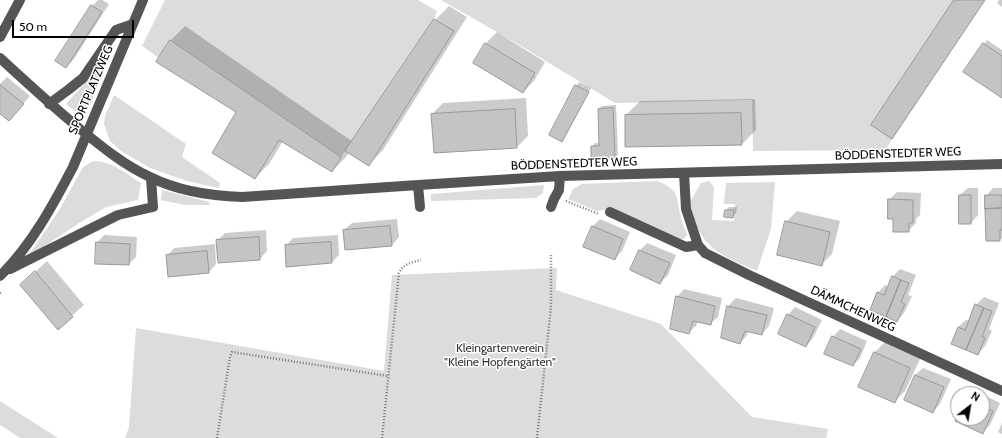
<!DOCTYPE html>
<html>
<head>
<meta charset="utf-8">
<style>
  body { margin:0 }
  #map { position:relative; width:1002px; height:438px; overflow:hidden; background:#fff; font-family:Cabin,sans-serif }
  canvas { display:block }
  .north { position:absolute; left:950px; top:386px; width:40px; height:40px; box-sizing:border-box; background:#fff; border:1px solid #999; border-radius:50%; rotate:31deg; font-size:11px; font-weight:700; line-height:16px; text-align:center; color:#000 }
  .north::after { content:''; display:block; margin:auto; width:14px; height:18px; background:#000; clip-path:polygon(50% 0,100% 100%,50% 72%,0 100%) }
  .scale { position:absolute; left:12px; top:20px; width:122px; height:18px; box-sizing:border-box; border:2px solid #000; border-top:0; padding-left:5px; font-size:12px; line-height:14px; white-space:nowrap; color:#000; -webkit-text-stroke:3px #fff; paint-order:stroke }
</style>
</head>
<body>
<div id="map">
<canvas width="1002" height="438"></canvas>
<div class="north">N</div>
<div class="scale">50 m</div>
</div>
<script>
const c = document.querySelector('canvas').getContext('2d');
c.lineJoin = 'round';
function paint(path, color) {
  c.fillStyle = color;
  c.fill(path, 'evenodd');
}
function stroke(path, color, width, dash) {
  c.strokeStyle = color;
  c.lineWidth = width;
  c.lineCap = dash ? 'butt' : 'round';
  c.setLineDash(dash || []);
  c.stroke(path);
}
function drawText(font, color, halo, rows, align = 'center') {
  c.font = font + ' Cabin,sans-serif';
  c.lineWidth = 3;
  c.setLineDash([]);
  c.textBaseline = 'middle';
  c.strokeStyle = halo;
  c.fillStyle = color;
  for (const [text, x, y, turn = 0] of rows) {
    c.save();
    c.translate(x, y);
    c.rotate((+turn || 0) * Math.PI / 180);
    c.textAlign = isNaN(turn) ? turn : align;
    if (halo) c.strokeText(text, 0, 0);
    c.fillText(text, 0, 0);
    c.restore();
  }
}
const green = new Path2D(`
  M165,0H418L437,11L434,19L341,157L170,40L159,58L142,46Z
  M441,0H985L885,150L753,151L752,100L615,103L516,43Z
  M108,50H111L91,103L85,110L76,112L66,104L86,82Z
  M114,95L186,144L182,157L220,183L219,188L187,181L150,168L121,151L110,141L104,124L105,116Z
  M93,161C112,161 125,173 141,183L138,200L106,207L76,225L26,259L60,209L83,167Z
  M657,181C681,191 675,195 681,217C682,223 685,229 687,235L684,239H678L609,209L597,211L568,199L573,189L582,184Z
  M709,181L714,187L712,220L734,221L735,204H724L726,183L775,182L771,229L757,271C730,259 708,253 695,223C692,217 692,209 690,202L701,183Z
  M544,185L543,193L536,198L431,201V194Z
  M162,190L209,202L210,205H185L161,200Z
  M557,268L556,290L661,324L752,417L828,429L826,438H125L129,427L136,328L384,371L392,275Z
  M0,401L58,438H20L0,425Z`);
const shadow = new Path2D(`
  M98,0H102L109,4L74,59L66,67L92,6Z
  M955,0H985L892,138Z
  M999,0H1002V7L997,3Z
  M449,6L467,17L383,150L369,164L349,152L346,157L332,171L283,141L269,164L255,178L237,112L157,62L171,40L185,26L353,142L435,20Z
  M497,32L545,62L534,81L523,92L486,43Z
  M987,40L1002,50V97L984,44Z
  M7,77L30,96L9,120L0,112V84Z
  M579,82L591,88L565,137L562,141L576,86Z
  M526,98L528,136L517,147L432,114L443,103Z
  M755,99L756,130L742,144L626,115L640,101Z
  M616,105L618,154L615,158L592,147L595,143H600L599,109L602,106Z
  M968,188H978V215L971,223L960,195Z
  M993,188H1002V238L1000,240L986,196Z
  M897,192L921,193L920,215L916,219V223L908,231L894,218L889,200Z
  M729,207H737L736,213L733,217L726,210Z
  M797,211L840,221L832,254L821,265L786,222Z
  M397,219L399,237L392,245L344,230L352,223Z
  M600,219L630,232L622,251L614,259L593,226Z
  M266,230L267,251L260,259L217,241L225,233Z
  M104,235L137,237L136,257L129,264L97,243Z
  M338,235L339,255L332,262L286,246L293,238Z
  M647,243L676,255L668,275L660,283L631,270L640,250Z
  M215,244L216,264L209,272L167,256L174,248Z
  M47,261L84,305L58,328L21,285Z
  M900,269L916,275L908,295L912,296L904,313L897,321L878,293L885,285L889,287L893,276Z
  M684,289L722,298L718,317L710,324L698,321L696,326L688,333L677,297Z
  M984,297L999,303L989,329L992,331L985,346L978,354L958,327L966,320L970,321L976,305Z
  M736,298L774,308L769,326L762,334L749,331L747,335L740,343L722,337L728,306Z
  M795,307L822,320L813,338L806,346L788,315Z
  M840,329L867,341L860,358L853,365L833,337Z
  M886,341L921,357L905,391L894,402L859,386L875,352Z
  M923,368L951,379L940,404L933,412L915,375Z
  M974,390L982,394H971Z
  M982,394L1000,403L990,425L982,433L956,420L958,416V418H982Z
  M1002,423V434L998,432Z`);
const building = new Path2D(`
  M954,0H985L892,139L871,125Z
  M91,5L102,12L66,68L55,61Z
  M434,19L454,31L369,166L345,151Z
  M170,40L341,157L332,172L279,140L255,179L212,153L236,112L156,62Z
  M485,43L535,73L523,93L473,63Z
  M983,43L1002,56V98L963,72Z
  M0,85L24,104L9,121L0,114Z
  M575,85L589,92L562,142L549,135Z
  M613,108L615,158L591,159V146H599L598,109Z
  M515,109L517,148L434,153L431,114Z
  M741,113L742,145L625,147V115Z
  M959,195H971V224H959Z
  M985,195H1002V208L985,209Z
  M888,199L913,200V223H909V232H893V219H888Z
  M1002,208V230H1000V241H986L985,209Z
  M725,210H734L733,218L724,217Z
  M785,221L830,232L822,266L777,255Z
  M390,226L392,246L345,250L343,230Z
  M592,226L623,239L615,260L583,247Z
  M259,237L260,260L218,263L216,240Z
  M96,242L130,244L129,265L95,264Z
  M331,242L332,263L286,267L285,245Z
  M639,250L670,263L660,284L630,270Z
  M207,251L209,273L168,277L166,255Z
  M35,271L73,317L58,330L20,285Z
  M892,276L901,280L886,317L870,310L877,292L884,295Z
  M901,280L909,283L901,302L905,304L897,322L886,317Z
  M676,296L715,306L711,325L693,321L689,334L670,329Z
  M975,304L984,308L966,350L951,344L958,327L965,330Z
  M727,306L767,315L762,335L745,331L740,344L721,338Z
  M984,308L992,311L982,337L985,338L978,355L966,350Z
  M787,314L815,327L806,347L778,334Z
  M832,336L861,349L853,366L824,354Z
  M874,352L910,368L895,403L858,387Z
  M915,375L944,387L933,413L904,400Z
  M982,405L993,411L983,434L955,421L958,414V418H982Z`);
const path = new Path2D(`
  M566,201L599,214
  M0,293L1,292
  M217,438L230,357L232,352L388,376
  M382,438L399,273C403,264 412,262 421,260
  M537,438L551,307V255`);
const minor = new Path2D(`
  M0,37L20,0
  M0,58C26,82 52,106 80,129C102,147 124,165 150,177C178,191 211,196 242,197L418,185L560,176L1002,164
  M49,104L68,90L83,78L116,30L133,24
  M684,173L686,209L698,245L705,253L749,275L1002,391
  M418,185L420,207
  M551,207L554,199L559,190L560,176
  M610,212L686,247L698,245
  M10,269L118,215L153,207L151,178
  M0,276C31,246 53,205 73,167L143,0`);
const streetNames = [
  ["SPORTPLATZWEG",91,90,-67],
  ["BÖDDENSTEDTER WEG",898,154,-2],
  ["BÖDDENSTEDTER WEG",574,164,-2],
  ["DÄMMCHENWEG",853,309,25]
];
const parkNames = [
  ["Kleingartenverein",500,348],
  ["\"Kleine Hopfengärten\"",500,362]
];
paint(green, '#dcdcdc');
paint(shadow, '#0003');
paint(building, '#c4c4c4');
stroke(building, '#999', 1);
stroke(path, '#777', 2.5, [1, 2]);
stroke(minor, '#555', 10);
drawText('12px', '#000', '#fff', streetNames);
drawText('12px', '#333', '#fff', parkNames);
</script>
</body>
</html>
